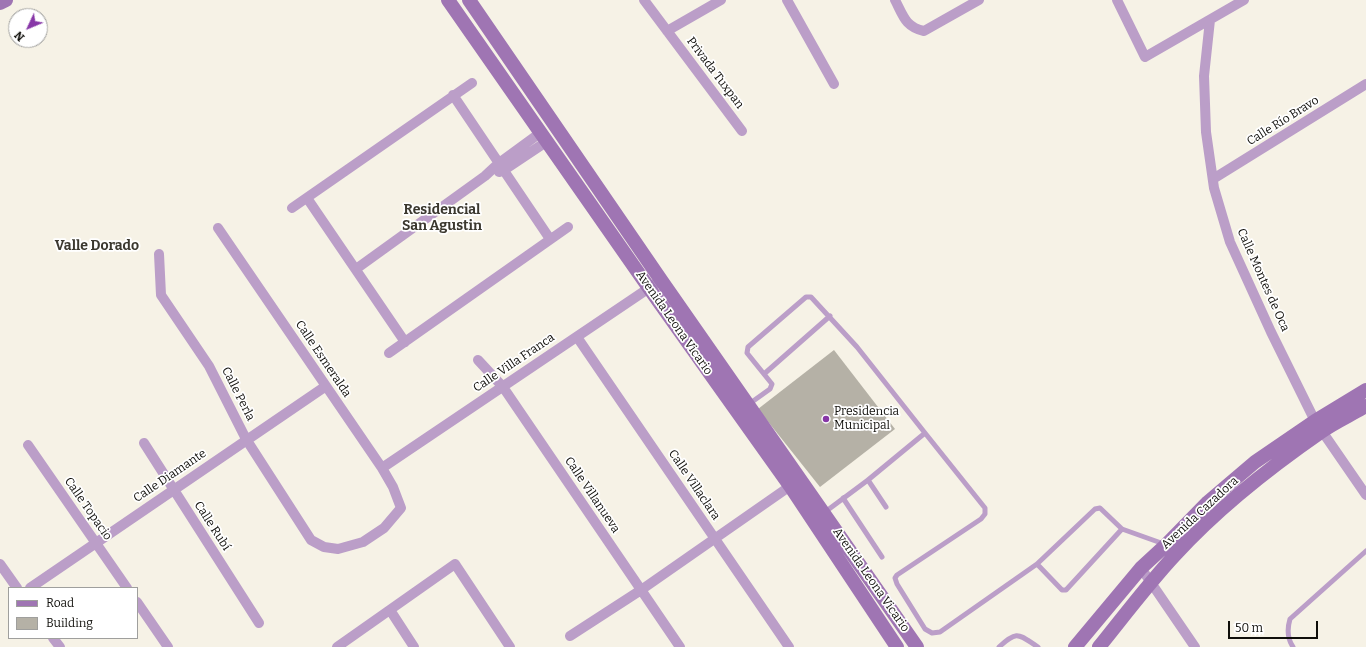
<!DOCTYPE html>
<html>
<head>
<meta charset="utf-8">
<style>
  body { margin:0 }
  #map { position:relative; width:1366px; height:647px; overflow:hidden; background:#f6f2e6; font-family:Bitter,serif }
  canvas { display:block }
  .legend { position:absolute; left:8px; top:587px; width:130px; height:52px; box-sizing:border-box; background:#fff; border:1px solid #9f9f9d; margin:0; padding:5px 7px; list-style:none; font-size:12px; color:#0f0e0a }
  .legend li { display:flex; align-items:center; gap:8px; height:20px }
  .legend b { width:20px; border:1px solid #9f9f9d }
  .north { position:absolute; left:8px; top:8px; width:40px; height:40px; box-sizing:border-box; background:#fff; border:1px solid #9f9f9d; border-radius:50%; rotate:226deg; font-size:11px; font-weight:700; line-height:16px; text-align:center; color:#0f0e0a }
  .north::after { content:''; display:block; margin:auto; width:14px; height:18px; background:#8737a7; clip-path:polygon(50% 0,100% 100%,50% 72%,0 100%) }
  .scale { position:absolute; left:1228px; top:621px; width:90px; height:18px; box-sizing:border-box; border:2px solid #0f0e0a; border-top:0; padding-left:5px; font-size:12px; line-height:14px; white-space:nowrap; color:#0f0e0a; -webkit-text-stroke:3px #fff; paint-order:stroke }
</style>
</head>
<body>
<div id="map">
<canvas width="1366" height="647"></canvas>
<ul class="legend">
<li><b style="height:5px;background:#9f75b3"></b>Road</li>
<li><b style="height:11px;background:#b5b1a6"></b>Building</li>
</ul>
<div class="north">N</div>
<div class="scale">50 m</div>
</div>
<script>
const c = document.querySelector('canvas').getContext('2d');
c.lineJoin = 'round';
function paint(path, color) {
  c.fillStyle = color;
  c.fill(path, 'evenodd');
}
function stroke(path, color, width, dash) {
  c.strokeStyle = color;
  c.lineWidth = width;
  c.lineCap = dash ? 'butt' : 'round';
  c.setLineDash(dash || []);
  c.stroke(path);
}
function drawText(font, color, halo, rows, align = 'center') {
  c.font = font + ' Bitter,serif';
  c.lineWidth = 3.5;
  c.setLineDash([]);
  c.textBaseline = 'middle';
  c.strokeStyle = halo;
  c.fillStyle = color;
  for (const [text, x, y, turn = 0] of rows) {
    c.save();
    c.translate(x, y);
    c.rotate((+turn || 0) * Math.PI / 180);
    c.textAlign = isNaN(turn) ? turn : align;
    if (halo) c.strokeText(text, 0, 0);
    c.fillText(text, 0, 0);
    c.restore();
  }
}
const building = new Path2D(`
  M834,350L895,429L820,487L758,409Z`);
const lane = new Path2D(`
  M764,374L830,316
  M749,404L770,389L772,384L747,353L748,347L806,297H811L857,347L925,433L868,480
  M925,433L985,508V514L981,519L897,575L895,578L897,584L925,629L932,633L940,632L1037,564L1095,509L1100,508L1122,529L1164,544
  M843,498L882,557
  M825,512L868,480L886,507
  M1037,564L1062,590H1066L1122,529
  M999,647C1018,629 1019,635 1038,647
  M1293,647C1287,638 1287,629 1290,619L1366,551`);
const street = new Path2D(`
  M644,0L742,131
  M787,0L834,84
  M895,0C903,15 905,27 924,31L979,0
  M1117,0L1145,57L1244,0
  M1210,20L1204,76L1206,132L1214,188L1230,242L1271,332L1315,421L1366,495
  M667,31L721,0
  M453,95L550,239
  M499,172L504,170L546,142
  M1213,179L1366,84
  M307,198L405,342
  M292,208L472,83
  M159,254L161,295L209,366L246,439L311,540L324,547L338,549L363,542L384,528L401,508L393,487L382,468L218,228
  M356,269L485,176L499,163L540,133
  M577,337L789,647
  M389,353L568,227
  M478,360L503,387L680,647
  M144,443L259,623
  M28,445L127,588
  M382,468L655,284
  M0,564L17,588
  M1141,568L1195,647
  M30,588L326,386
  M137,602L168,647
  M390,610L414,647
  M570,636L641,590L796,482
  M53,638L60,647
  M337,647L455,564L510,647`);
const secondary = new Path2D(`
  M448,0L649,288L790,486L897,647
  M469,0L661,280L917,647
  M0,3L6,0
  M1075,647L1141,568L1166,545L1208,502L1255,462L1315,421L1366,390
  M1099,647C1124,616 1148,584 1175,555C1218,508 1269,468 1321,432C1335,422 1351,415 1366,406`);
const markers = [
  [826,419,4,"#8737a7"]
];
const streetNames = [
  ["Privada Tuxpan",715,73,53],
  ["Calle Río Bravo",1283,121,-32],
  ["Calle Montes de Oca",1263,280,66],
  ["Avenida Leona Vicario",674,323,55],
  ["Calle Esmeralda",323,359,56],
  ["Calle Villa Franca",514,363,-34],
  ["Calle Perla",238,394,63],
  ["Calle Diamante",170,476,-34],
  ["Calle Villaclara",694,485,56],
  ["Calle Villanueva",592,495,56],
  ["Calle Topacio",88,509,55],
  ["Avenida Cazadora",1200,513,-43],
  ["Calle Rubí",212,526,57],
  ["Avenida Leona Vicario",871,580,55]
];
const poiNames = [
  ["Presidencia",834,412],
  ["Municipal",834,426]
];
const quarterNames = [
  ["Residencial",442,210],
  ["San Agustin",442,226],
  ["Valle Dorado",97,246]
];
paint(building, '#b5b1a6');
stroke(lane, '#bb9ec8', 5);
stroke(street, '#bb9ec8', 10);
stroke(secondary, '#9f75b3', 14);
for (const [x, y, r, color] of markers) {
  const dot = new Path2D();
  dot.arc(x, y, r, 0, 2 * Math.PI);
  c.fillStyle = color;
  c.fill(dot);
  stroke(dot, '#fff', 1.5);
}
drawText('12px', '#0f0e0a', '#fff', streetNames);
drawText('12px', '#0f0e0a', '#fff', poiNames, 'left');
drawText('bold 14px', '#3b382f', '#fff', quarterNames);
</script>
</body>
</html>
